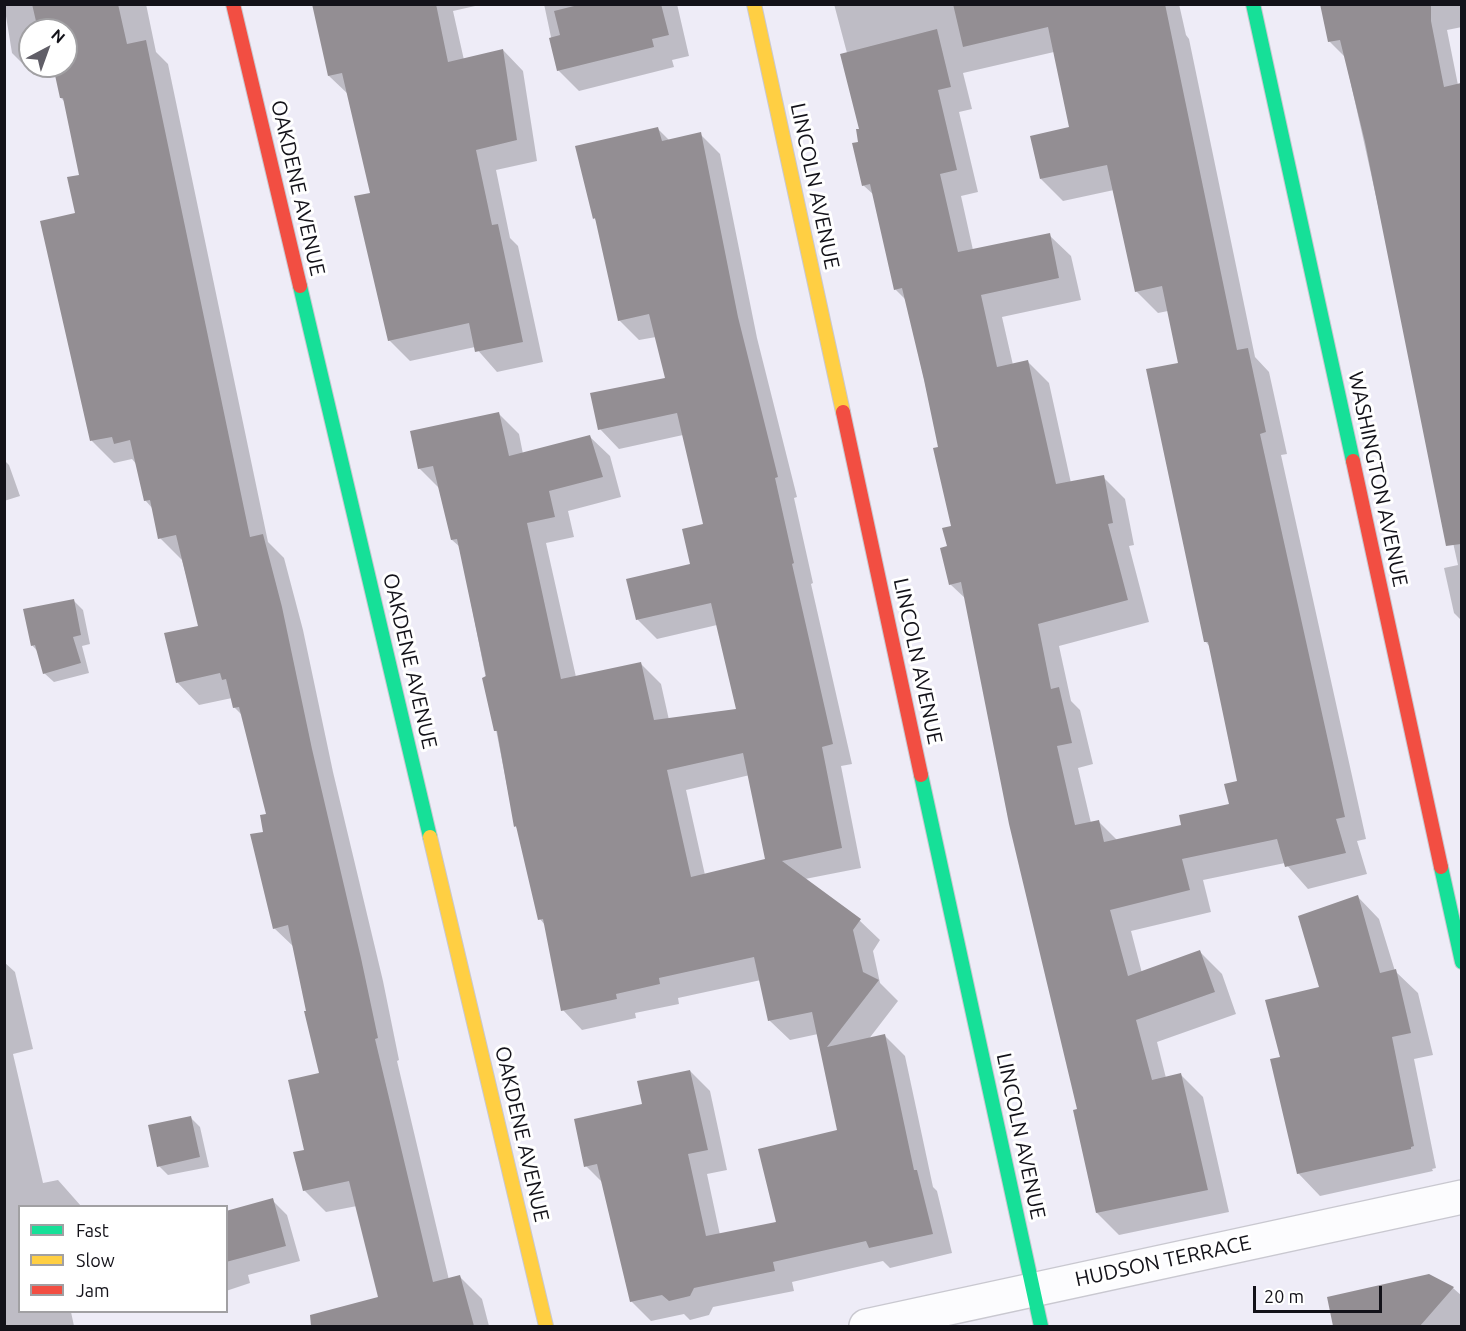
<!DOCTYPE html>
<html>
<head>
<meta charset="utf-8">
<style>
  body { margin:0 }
  #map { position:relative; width:1466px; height:1331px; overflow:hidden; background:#eeecf7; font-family:Ubuntu,sans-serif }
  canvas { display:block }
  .frame { position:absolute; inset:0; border:6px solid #131219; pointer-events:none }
  .legend { position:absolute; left:18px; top:1205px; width:210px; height:108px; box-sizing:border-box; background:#fff; border:2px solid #a1a0a3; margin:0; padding:8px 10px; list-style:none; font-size:18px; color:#131219 }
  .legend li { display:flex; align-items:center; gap:12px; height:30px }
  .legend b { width:30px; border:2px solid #a1a0a3 }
  .north { position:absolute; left:18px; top:18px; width:60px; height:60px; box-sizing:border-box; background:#fff; border:2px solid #a1a0a3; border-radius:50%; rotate:41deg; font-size:16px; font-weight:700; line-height:24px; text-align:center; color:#131219 }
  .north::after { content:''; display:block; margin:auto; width:21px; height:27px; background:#605e67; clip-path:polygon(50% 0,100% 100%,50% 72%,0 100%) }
  .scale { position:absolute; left:1253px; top:1286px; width:129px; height:27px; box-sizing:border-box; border:3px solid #131219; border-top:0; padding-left:8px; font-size:18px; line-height:21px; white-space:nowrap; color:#131219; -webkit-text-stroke:4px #fff; paint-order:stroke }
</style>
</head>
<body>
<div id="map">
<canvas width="1466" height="1331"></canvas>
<div class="frame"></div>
<ul class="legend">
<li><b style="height:8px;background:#16e098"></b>Fast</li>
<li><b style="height:8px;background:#ffcf43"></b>Slow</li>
<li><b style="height:8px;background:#f24e42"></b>Jam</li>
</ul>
<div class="north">N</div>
<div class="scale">20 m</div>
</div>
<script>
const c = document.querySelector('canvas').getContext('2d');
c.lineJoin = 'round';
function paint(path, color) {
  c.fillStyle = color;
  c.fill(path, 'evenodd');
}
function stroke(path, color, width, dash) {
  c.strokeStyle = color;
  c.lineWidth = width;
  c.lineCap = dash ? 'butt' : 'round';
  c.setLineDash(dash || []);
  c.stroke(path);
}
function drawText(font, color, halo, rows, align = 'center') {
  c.font = font + ' Ubuntu,sans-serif';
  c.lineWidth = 6;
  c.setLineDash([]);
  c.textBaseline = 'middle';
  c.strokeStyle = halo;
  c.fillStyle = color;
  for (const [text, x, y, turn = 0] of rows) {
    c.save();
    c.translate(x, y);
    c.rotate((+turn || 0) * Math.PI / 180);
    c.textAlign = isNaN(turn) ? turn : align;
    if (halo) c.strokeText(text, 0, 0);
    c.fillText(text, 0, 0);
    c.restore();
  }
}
const shadow = new Path2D(`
  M4,4H146L156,52L168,64L268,542L284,558L303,630L333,772L383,981L399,1060L397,1061L449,1280L460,1277L482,1299L489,1326H329L327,1319L380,1298L357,1206L326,1212L304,1190L306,1151L321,1075L295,948L274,928L265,833L268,815L243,716L234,707L232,698L199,705L177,682L200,627L182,560L160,538L153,509L145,500L137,465L132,459L114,463L92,441L77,215L81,176L65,102L61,98L55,71L34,75L12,53ZM30,30H66V66H30Z
  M314,4H484L453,11L464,60L503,50L523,71L537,161L496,170L510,238L518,246L543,362L497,372L475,347L410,361L389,340L372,194L349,95L329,76Z
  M544,4H677L689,56L672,60L674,67L579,91L558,70Z
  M834,4H1179L1186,35L1189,39L1255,357L1269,372L1287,454L1281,455L1366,839L1357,841L1367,874L1308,889L1285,863L1203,880L1211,912L1131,931L1142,973L1200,952L1222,974L1236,1014L1157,1042L1166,1078L1181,1075L1203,1097L1229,1212L1119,1235L1097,1213L1079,1110L967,600L950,584L949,547L953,527L940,448L906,300L895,289L875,196L863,185L861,130L847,53ZM1054,52L1070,128L1041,179L1063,201L1114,190L1136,291L1158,313L1168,311L1180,364L1206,642L1210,647L1238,783L1230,806L1183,826L1118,841L1098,821L1091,823L1078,768L1093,764L1080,710L1071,701L1059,646L1149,622L1129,546L1134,545L1125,499L1103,477L1071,483L1049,383L1027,361L1013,365L1002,317L1081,300L1071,256L1049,235L973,250L961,196L978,192L959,112L972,109L963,73Z
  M1321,4H1462V27L1447,30L1458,85L1462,84V621L1454,613L1444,568L1458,565L1345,57L1329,41Z
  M657,128L670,141L700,134L720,154L757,338L797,497L794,498L813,583L811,584L852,764L841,766L861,868L805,879L860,921L880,940L873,951L880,983L898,1001L868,1040L885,1036L905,1056L933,1187L937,1191L952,1253L890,1268L883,1261L792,1282L794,1291L713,1307L709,1315L690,1320L684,1314L651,1321L631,1301L604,1184L586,1166L644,1105L690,1071L710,1091L727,1170L707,1174L720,1235L778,1223L839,1131L818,1034L790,1040L770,1021L761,980L678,998L679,1004L635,1013L636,1018L582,1030L563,1010L545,925L540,919L518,829L515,826L460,547L452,540L439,488L419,468L499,414L519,434L523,454L590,437L610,456L621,497L568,511L574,537L546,543L576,677L641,664L661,684L669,720L738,710L717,625L657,639L637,619L691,566L704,525L683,435L619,449L600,429L667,379L656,337L639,340L619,320L597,221L594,218ZM750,775L767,860L705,875L686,790Z
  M4,460L9,465L20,496L4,501Z
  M73,600L83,610L90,644L82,646L89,673L54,682L44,673L38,652L32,645Z
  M1357,896L1379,919L1395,971L1418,993L1433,1055L1414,1059L1436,1168L1432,1169L1433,1171L1320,1196L1298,1173L1282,1058L1321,988Z
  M4,962L15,972L33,1049L13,1054L43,1183L58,1180L81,1206H20V1312H71L74,1326H4Z
  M191,1118L200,1127L209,1167L168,1175L159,1166Z
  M272,1200L287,1215L300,1261L248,1275L250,1283L226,1291V1213Z
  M1429,1276L1453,1288L1462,1296V1324L1459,1326H1335L1328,1298Z`);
const building = new Path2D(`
  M32,4H118L127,44L146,40L250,537L263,534L282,607L312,749L361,958L378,1038L375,1039L433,1282L460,1275L474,1326H311L310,1315L378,1297L349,1181L303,1191L293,1152L304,1150L288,1080L319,1073L304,1011H306L288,925L273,929L250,834L263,832L260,815L266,814L239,707L233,708L226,679L222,680L220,673L176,683L164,633L198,626L176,535L158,539L150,500L144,501L130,440L114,444L112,437L90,441L40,221L75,213L67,177L79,175L63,98H60L53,66H66V30H38Z
  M312,4H436L448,62L503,49L517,140L476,150L492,225L498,224L523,342L475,352L469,323L388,341L354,196L370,193L342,73L328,76Z
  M582,4H661L669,35L652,39L654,47L557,71L549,38L560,35L554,11Z
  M953,4H1165L1237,350L1248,348L1266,432L1260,434L1345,817L1336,819L1346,853L1285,867L1277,839L1182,859L1190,890L1110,910L1128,976L1200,950L1215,992L1136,1020L1152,1080L1181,1073L1208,1190L1096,1213L1073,1110L1077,1109L1009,824L961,582L949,585L940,548L947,546L942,528L951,526L933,448L938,447L924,380L902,288L894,290L870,184L862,186L852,143L858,142L856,129H859L840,54L937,29L951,87L938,90L957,170L940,174L958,252L1050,233L1059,278L981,295L997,367L1028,360L1056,484L1104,475L1113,523L1108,524L1128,600L1038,624L1051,689L1059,687L1072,743L1057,746L1075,825L1099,820L1104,842L1181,825L1179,815L1229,804L1224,784L1237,781L1208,642H1204L1146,369L1178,363L1162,286L1135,292L1107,165L1040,179L1030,136L1069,127L1048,27L963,47Z
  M1320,4H1431V21L1444,87L1461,83V544L1446,546L1365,142L1340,40L1328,42Z
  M658,127L662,141L701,132L738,317L778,477L775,478L794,563L792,564L833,744L822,747L842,848L782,861L861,919L853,930L863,972L879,980L827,1047L885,1034L914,1170H917L933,1234L869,1248L866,1241L773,1262L775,1271L694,1288L690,1296L669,1301L662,1295L630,1302L597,1164L584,1167L574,1119L642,1104L637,1081L690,1070L708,1150L688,1154L706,1236L776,1222L758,1149L837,1130L812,1012L768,1021L754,957L659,978L660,984L616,994L617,999L561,1011L543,919L538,920L516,826L514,827L497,731H494L482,678L486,676L457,539L451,540L433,466L418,469L410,431L499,412L509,456L590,435L603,477L549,491L555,517L527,523L561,679L641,662L654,720L736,709L711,603L636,620L626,579L690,564L682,529L703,524L677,413L598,430L590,393L665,378L649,314L618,321L595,218L593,219L575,146ZM743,753L765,859L691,877L667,770Z
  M74,599L81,635L73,637L81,663L43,674L35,645L31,646L23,609Z
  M1358,895L1380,973L1396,969L1411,1033L1392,1037L1414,1146L1411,1147V1149L1297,1174L1270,1059L1280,1057L1265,1000L1319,987L1298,916Z
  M191,1116L200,1157L157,1167L148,1125Z
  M273,1198L286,1246L226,1262V1211Z
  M1429,1274L1454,1287L1420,1326H1333L1327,1297Z`);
const street = new Path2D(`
  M866,1326L1462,1197`);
const fast = new Path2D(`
  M1253,4L1353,461
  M300,286L430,837
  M921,775L1041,1326
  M1441,867L1462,962`);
const slow = new Path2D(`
  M754,4L843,412
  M430,837L546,1326`);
const jam = new Path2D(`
  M233,4L300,286
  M843,412L921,775
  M1353,461L1441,867`);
const streetNames = [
  ["LINCOLN AVENUE",815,186,78],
  ["OAKDENE AVENUE",298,188,77],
  ["WASHINGTON AVENUE",1378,479,78],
  ["OAKDENE AVENUE",410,661,77],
  ["LINCOLN AVENUE",918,661,78],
  ["OAKDENE AVENUE",522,1134,77],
  ["LINCOLN AVENUE",1021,1136,78],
  ["HUDSON TERRACE",1163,1261,-12]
];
paint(shadow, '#0003');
paint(building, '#938e93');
stroke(street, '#c9c8d0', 36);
stroke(fast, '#c9c8d0', 16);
stroke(slow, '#c9c8d0', 16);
stroke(jam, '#c9c8d0', 16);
stroke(street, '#fcfcfe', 33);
stroke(fast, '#16e098', 14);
stroke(slow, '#ffcf43', 14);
stroke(jam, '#f24e42', 14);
drawText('21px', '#131219', '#fff', streetNames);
</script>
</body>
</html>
